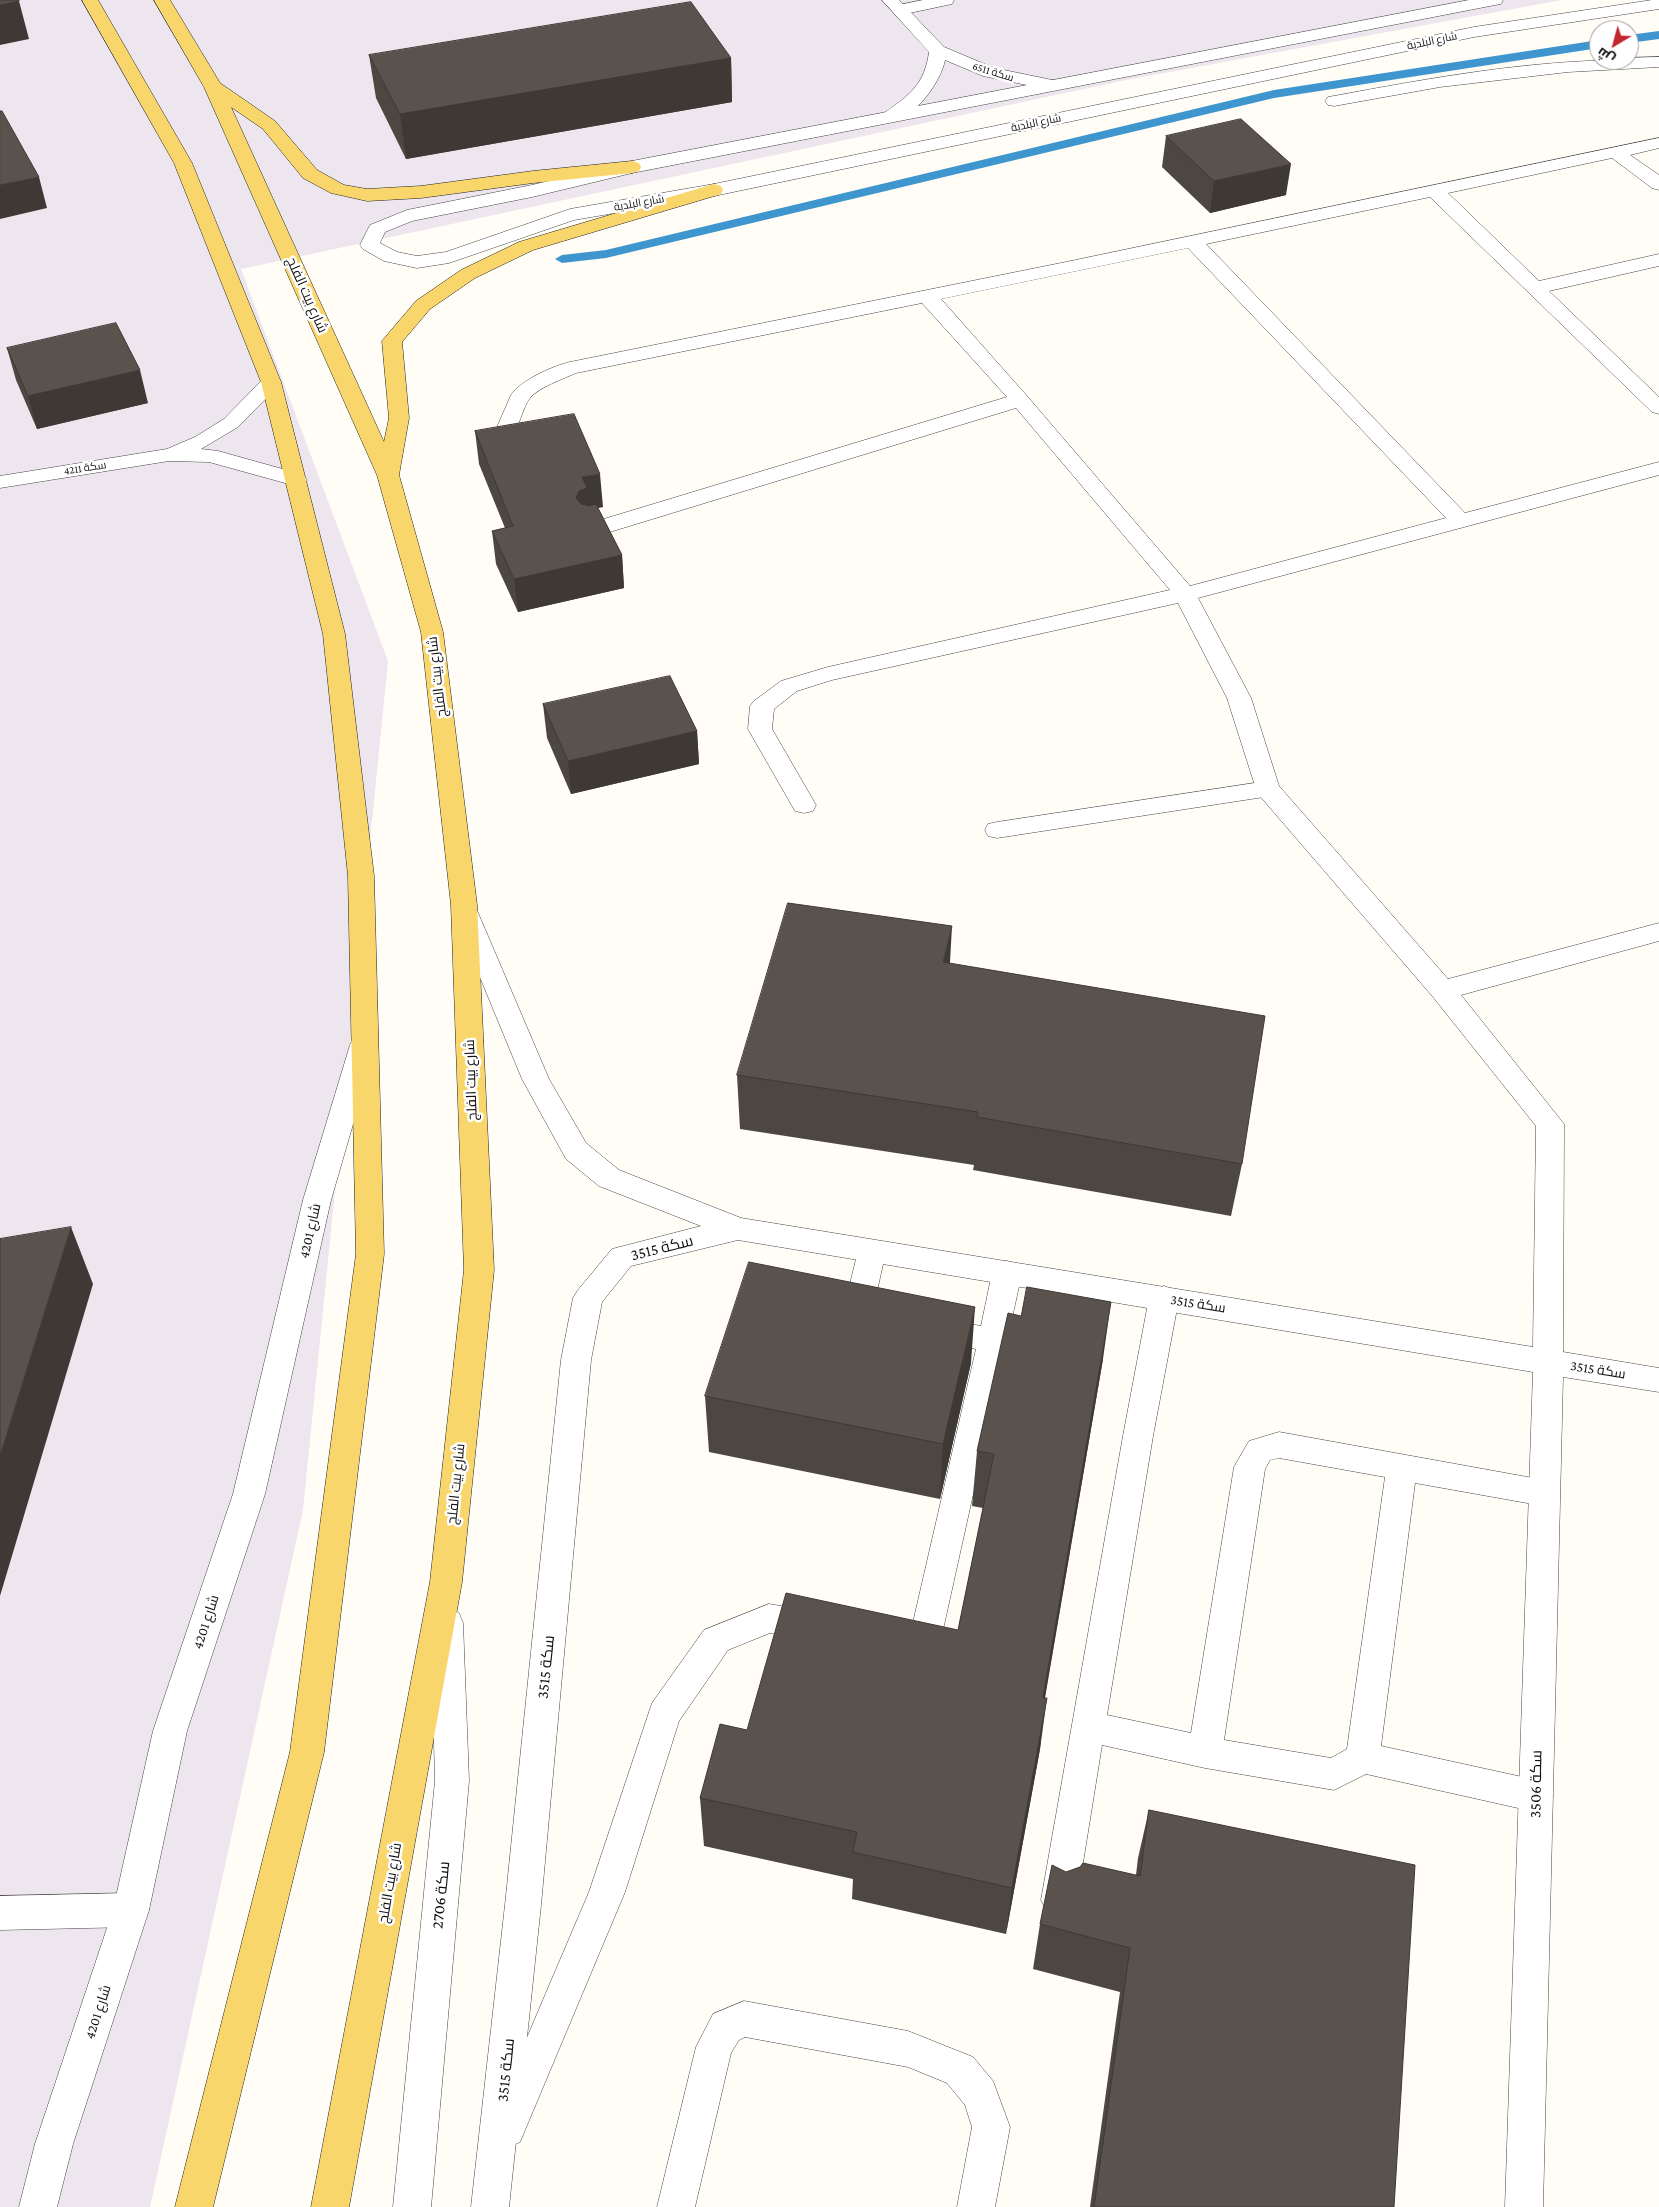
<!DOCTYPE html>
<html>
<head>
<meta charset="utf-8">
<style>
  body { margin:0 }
  #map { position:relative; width:1659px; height:2207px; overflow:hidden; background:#fffdf5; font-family:"Crimson Pro",Cairo,serif }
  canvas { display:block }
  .north { position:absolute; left:1589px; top:20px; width:50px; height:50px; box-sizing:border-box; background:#fff; border:1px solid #a0a0a0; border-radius:50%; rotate:217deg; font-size:14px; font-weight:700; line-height:20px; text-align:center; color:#111 }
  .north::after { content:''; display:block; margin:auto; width:18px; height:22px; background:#c4262e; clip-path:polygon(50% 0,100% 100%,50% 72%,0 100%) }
</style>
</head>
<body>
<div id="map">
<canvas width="1659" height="2207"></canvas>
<div class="north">ش</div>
</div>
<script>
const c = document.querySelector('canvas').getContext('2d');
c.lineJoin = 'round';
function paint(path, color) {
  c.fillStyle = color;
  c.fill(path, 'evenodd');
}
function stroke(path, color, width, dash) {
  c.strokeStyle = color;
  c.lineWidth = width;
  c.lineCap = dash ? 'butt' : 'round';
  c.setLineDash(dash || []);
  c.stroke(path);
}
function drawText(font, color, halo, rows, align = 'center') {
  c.font = font + ' "Crimson Pro",Cairo,serif';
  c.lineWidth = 5;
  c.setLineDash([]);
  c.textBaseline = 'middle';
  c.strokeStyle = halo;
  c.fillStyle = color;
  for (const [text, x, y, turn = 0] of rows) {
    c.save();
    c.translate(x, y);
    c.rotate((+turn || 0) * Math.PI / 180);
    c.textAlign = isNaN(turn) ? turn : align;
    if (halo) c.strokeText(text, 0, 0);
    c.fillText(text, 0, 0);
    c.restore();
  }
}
const industrial = new Path2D(`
  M0,0H1562L1126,80L241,269L388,661L303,1510L150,2207H0Z`);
const stream = new Path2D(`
  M1659,31V39L1629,43V35Z
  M1599,40V48L1274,98L606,258L562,263L555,259L562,255L606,250L1274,90Z`);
const service = new Path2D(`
  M923,0H954L952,4L900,15L894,14L892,10L894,6Z
  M1268,781L1277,783L1280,789L1277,795L997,838L988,836L985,830L988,824L997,822Z
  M872,1240L882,1243L886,1251L873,1309L878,1317L873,1325L863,1329L847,1324L842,1316L858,1251L862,1243Z
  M1007,1261L1017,1265L1022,1273L939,1648L935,1658L923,1663L900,1655L896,1645L900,1635L911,1631L976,1349L927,1339L922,1330L927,1321L937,1318L981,1326L992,1273L997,1265Z
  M1164,1286L1174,1290L1179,1298L1153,1436L1107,1715L1191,1733L1234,1467L1249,1441L1279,1432L1544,1480L1555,1484L1560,1493L1555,1502L1544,1506L1415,1483L1381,1746L1536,1780L1548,1785L1553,1796L1548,1807L1536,1812L1366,1774L1334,1790L1205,1768L1102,1745L1077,1900L1071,1912L1059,1917L1047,1912L1041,1900L1123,1436L1149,1298L1154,1290ZM1279,1458L1385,1477L1347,1749L1331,1758L1224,1740L1265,1469L1270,1460Z
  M769,1604L816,1612L828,1617L832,1627L828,1637L816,1642L770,1633L728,1650L679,1721L625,1892L520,2142L507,2148L494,2142L488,2129L589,1892L652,1703L704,1630Z
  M744,2001L908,2031L973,2057L993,2081L1010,2127L995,2207H957L972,2127L965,2105L947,2083L908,2067L745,2037L739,2040L731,2053L695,2207H657L696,2047L713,2014Z`);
const minor = new Path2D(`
  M882,0H899L944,47L994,68L1057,81L1060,85L1057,89L1051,90L983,76L945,60C941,83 909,127 884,121L881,117L884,113C909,96 925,84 929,52Z
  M1659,57V67L1568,72L1440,87L1334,106L1328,105L1325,101L1328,97L1334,96C1431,78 1530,60 1629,60V58Z
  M1659,138V148L1630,155L1659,175V190L1652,188L1612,158L1448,193L1539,281L1659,254V266L1549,291L1659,397V414L1652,412L1430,197L1206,244L1465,513L1659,462V475L1198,598L1251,698L1279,786L1448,979L1659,923V941L1461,995L1564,1124L1563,1352L1659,1368V1392L1563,1377L1543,2207H1505L1533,1372L738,1240L631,1266L602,1302L591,1360L541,1905L509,2207H471L505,1905L561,1360L573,1298L578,1290L612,1249L701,1226L599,1186L566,1159L522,1079L451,907L455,901L464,898L473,901L549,1079L586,1143L619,1170L741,1218L1533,1347L1536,1126L1433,997L1259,795L1256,789L1227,698L1178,603L832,680L797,691L774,709L772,729L816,805L813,811L804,813L795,811L748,729L750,706L754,701L781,681L828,667L1170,590L1016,408L600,535L592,537L584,535L581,530L584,525L1007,397L922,303L576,373C563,379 539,387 530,398C523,407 521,422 514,431L507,433L500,431L497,427L511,395C521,380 553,366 570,362L1066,262ZM1188,248L1446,518L1190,586L1027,396L941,299Z
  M271,376L278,378L281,382L278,386L238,427L201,449L218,451L304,475L307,480L304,485L296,486L209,462L169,461L0,488V476L167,449L195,437L224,419L264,378Z
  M131,1893L143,1898L149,1910L143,1922L131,1927L0,1930V1896Z`);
const tertiary = new Path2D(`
  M1469,0H1503L1501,4L1495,5L632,173L532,197L412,221L385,232L380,243L397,252L417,256L446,252L570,209L714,184L1474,27L1652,0H1659V9L1474,37L714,196L574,220L449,263L417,268L384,261L363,249L360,245L370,225L407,210L532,185L632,161Z
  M363,1035L373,1038L376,1045L331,1200L265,1494L187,1731L149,1910L73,2144L57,2207H19L35,2144L113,1910L153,1731L233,1494L303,1200L350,1045L353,1038Z
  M447,1608L459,1613L463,1623L469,1781L431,2207H393L435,1781L431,1623L435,1613Z`);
const primary = new Path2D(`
  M82,0H98L192,163L281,382L345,634L374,876L384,1254L324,1752L213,2207H175L290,1752L356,1254L348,876L323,634L261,382L174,163Z
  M154,0H170L220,83L275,121L317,170L344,185L367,189L421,186L533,171L632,161L639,163L641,167L639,171L632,173L533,183L421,198L367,201L331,193L303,178L263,129L231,107L384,442L389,418L382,341L416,301L461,270L519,242L707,186L714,184L721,186L723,190L721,194L533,250L475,278L430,309L402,342L409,418L399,475L443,632L477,905L494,1270L462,1582L349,2207H311L430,1582L464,1270L451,905L421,632L377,475L204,87Z`);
const wall = new Path2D(`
  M369,55L731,58L732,102L406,159L376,98Z
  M1166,136L1286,195L1210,213L1162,167Z
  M7,348L148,403L37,429L16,380Z
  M475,431L603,507L597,508L622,555L624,588L518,612L496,564L492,531L505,528L479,464Z
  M543,704L697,731L699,764L571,794L547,738Z
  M950,963L1242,1164L1231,1216L973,1170L974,1165L740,1129L737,1075Z
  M1103,1359L1045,1698L1040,1749L1006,1934L852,1899L853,1879L704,1846L700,1798L747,1730L958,1630L983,1508L972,1506L977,1451Z
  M971,1363L940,1499L709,1452L705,1396Z
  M1149,1810L1394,2207H1090L1120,1992L1033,1969L1040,1924L1066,1872L1136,1875L1138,1858Z`);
const shadedWall = new Path2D(`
  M19,1L29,39L0,45V5Z
  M731,58L732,102L406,159L400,114Z
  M1291,164L1286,195L1210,213L1214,181Z
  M39,177L47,208L0,219V185Z
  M140,370L148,403L37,429L28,396Z
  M600,474L603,507L589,509L590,521L576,498L582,477Z
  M622,555L624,588L518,612L514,579Z
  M697,731L699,764L571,794L568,761Z
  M952,926L949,980L943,962Z
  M71,1227L93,1284L0,1596V1456Z
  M1111,1302L1103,1359L1036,1748L1043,1698Z
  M975,1307L971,1363L940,1499L943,1444Z
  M1047,1698L1040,1749L1006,1934L1012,1888Z`);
const building = new Path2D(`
  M0,0H19V1L0,5Z
  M691,2L731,58L400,114L369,55Z
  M0,111H2L39,177L0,185Z
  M1241,119L1291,164L1214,181L1166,136Z
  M116,323L140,370L28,396L7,348Z
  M574,414L600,474L582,477L587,488L579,491L576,498L581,504L589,506L596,504L622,555L514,579L492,531L513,526L475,431Z
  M670,676L697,731L568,761L543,704Z
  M788,903L952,926L943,962L1265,1016L1242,1164L977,1117L978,1112L737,1075Z
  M71,1227L0,1456V1239Z
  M749,1262L975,1307L943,1444L705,1396Z
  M1027,1287L1111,1302L1043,1698H1047L1012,1888L853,1852L857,1832L700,1798L720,1724L747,1730L786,1593L958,1630L994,1454L977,1451L1008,1313L1021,1316Z
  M1149,1810L1415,1865L1394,2207H1094L1130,1948L1040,1924L1052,1865L1066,1872L1080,1867L1083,1863L1140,1876Z`);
const farStreetnames = [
  ["شارع البلدية",1432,41,-12],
  ["سكة 6511",993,72,17],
  ["شارع البلدية",1036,123,-12],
  ["شارع البلدية",639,203,-10],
  ["سكة 4211",85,468,-9]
];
const streetNames = [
  ["شارع بيت الفلج",307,295,66],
  ["شارع بيت الفلج",437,677,-97],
  ["شارع بيت الفلج",471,1080,-92],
  ["شارع 4201",310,1231,-77],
  ["سكة 3515",1198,1304,9],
  ["سكة 3515",1598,1370,9],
  ["شارع بيت الفلج",456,1484,-84],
  ["شارع 4201",206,1622,-72],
  ["شارع بيت الفلج",390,1883,-80],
  ["شارع 4201",98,2012,-72]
];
const nearStreetnames = [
  ["سكة 3515",662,1248,-14],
  ["سكة 3515",546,1667,-84],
  ["سكة 3506",1536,1784,-89],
  ["سكة 2706",441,1895,-84],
  ["سكة 3515",506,2070,-84]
];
paint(industrial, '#eee6ef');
paint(stream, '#3f96cf');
stroke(service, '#444', 1);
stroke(minor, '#444', 1);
stroke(tertiary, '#444', 1);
stroke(primary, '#222', 1);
paint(service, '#fff');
paint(minor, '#fff');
paint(tertiary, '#fff');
paint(primary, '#f9d66b');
paint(wall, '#4d4742');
paint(shadedWall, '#3f3936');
paint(building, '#5a524d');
stroke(building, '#3f3936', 1);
drawText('11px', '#111', '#fff', farStreetnames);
drawText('14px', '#111', '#fff', streetNames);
drawText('16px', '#111', '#fff', nearStreetnames);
</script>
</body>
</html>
